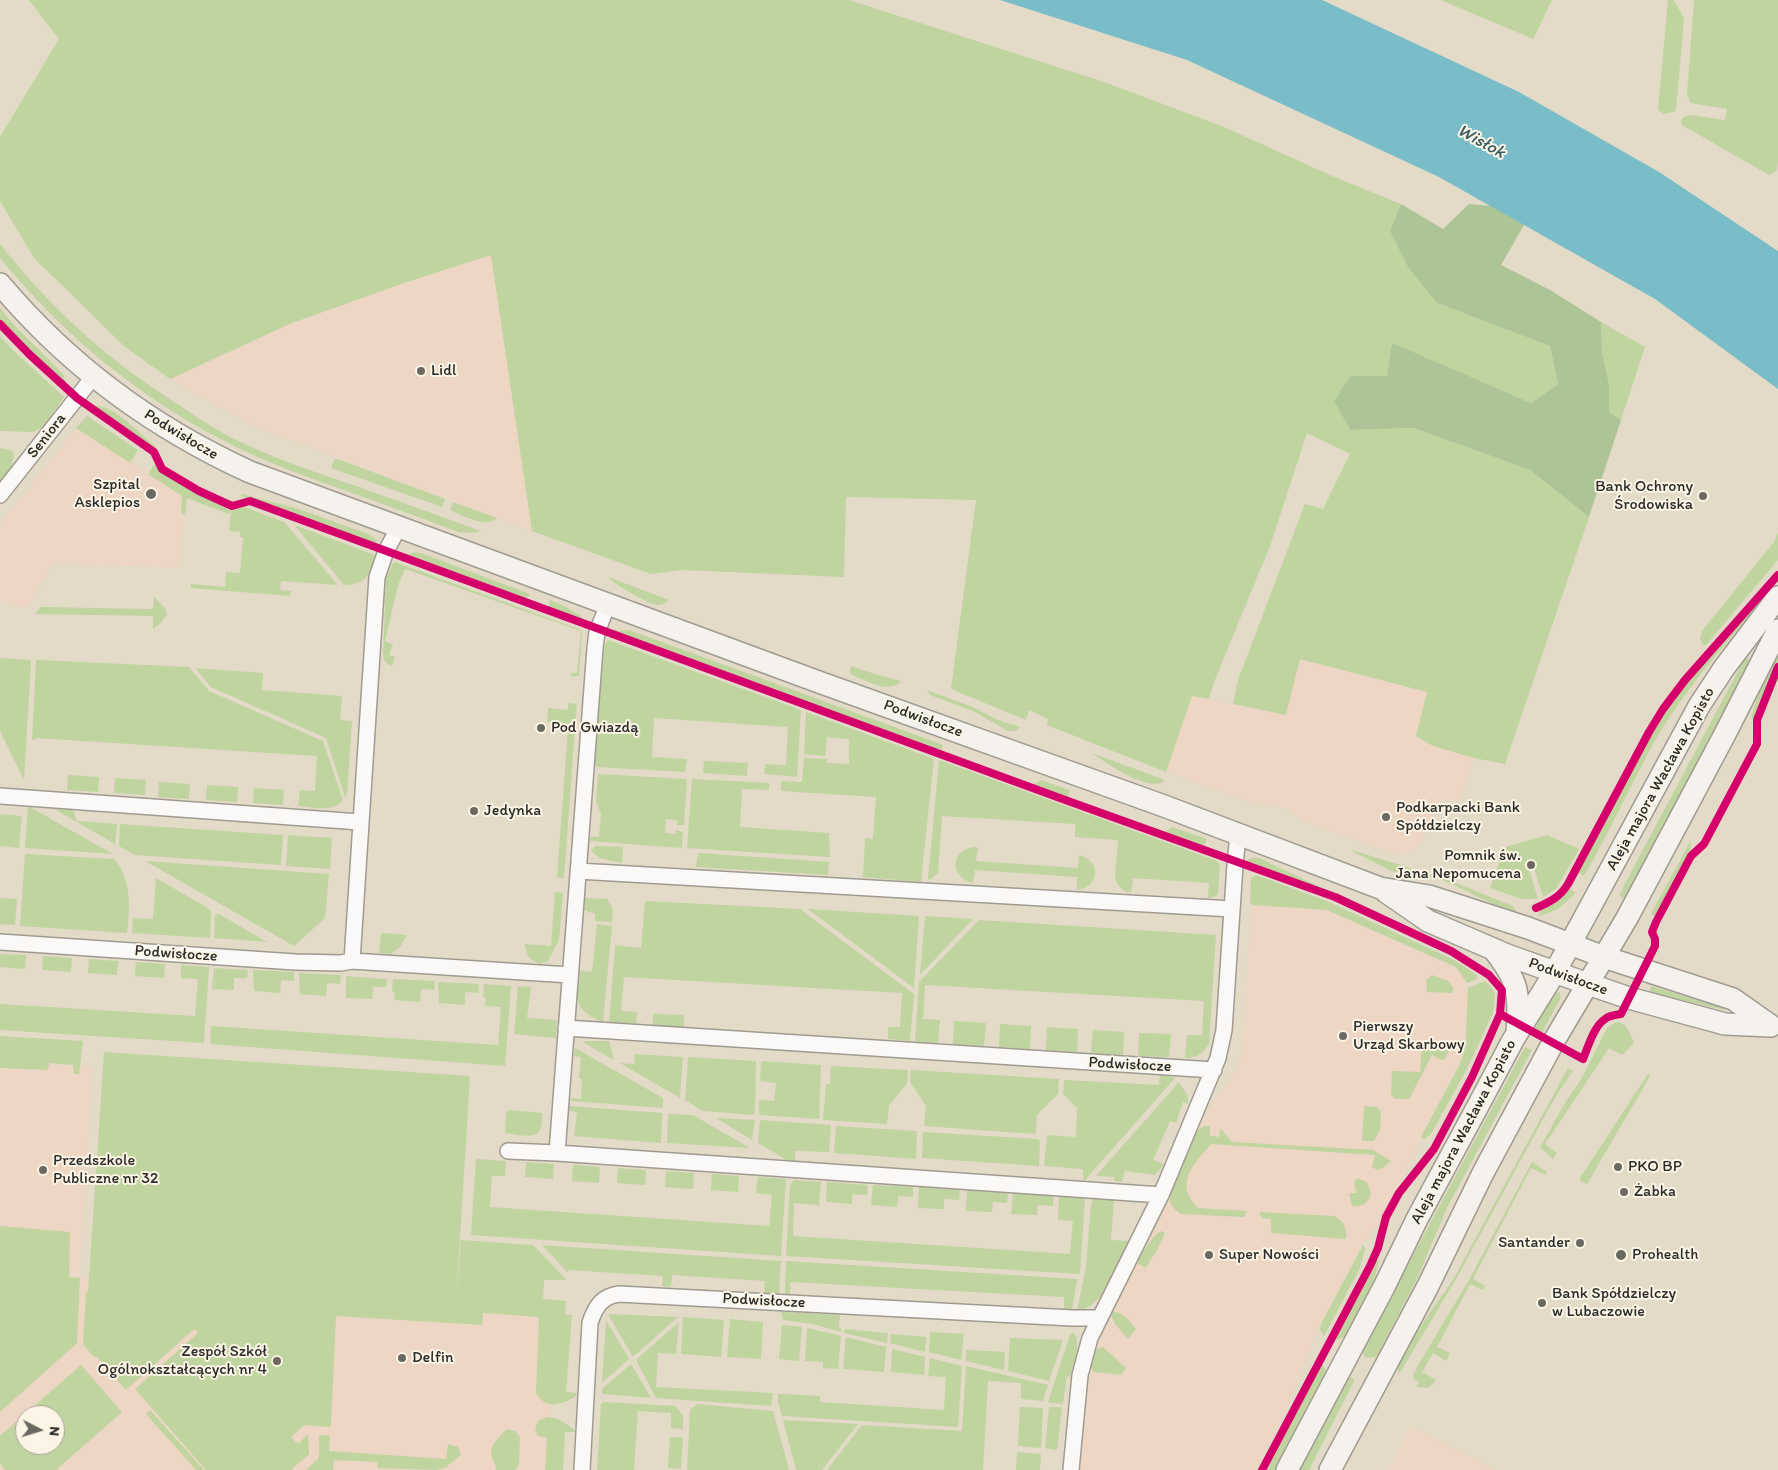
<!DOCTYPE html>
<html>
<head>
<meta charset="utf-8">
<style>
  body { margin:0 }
  #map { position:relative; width:1778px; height:1470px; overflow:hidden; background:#e3dac8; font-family:Itim,sans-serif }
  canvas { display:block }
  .north { position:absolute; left:15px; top:1405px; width:50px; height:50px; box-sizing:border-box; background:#fcf5e5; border:1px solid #a8a49b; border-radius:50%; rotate:95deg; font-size:14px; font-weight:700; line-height:20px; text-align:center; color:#2b2b2b }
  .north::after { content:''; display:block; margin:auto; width:18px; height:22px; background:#6b6862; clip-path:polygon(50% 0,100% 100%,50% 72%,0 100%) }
</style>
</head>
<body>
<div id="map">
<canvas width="1778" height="1470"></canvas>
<div class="north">N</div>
</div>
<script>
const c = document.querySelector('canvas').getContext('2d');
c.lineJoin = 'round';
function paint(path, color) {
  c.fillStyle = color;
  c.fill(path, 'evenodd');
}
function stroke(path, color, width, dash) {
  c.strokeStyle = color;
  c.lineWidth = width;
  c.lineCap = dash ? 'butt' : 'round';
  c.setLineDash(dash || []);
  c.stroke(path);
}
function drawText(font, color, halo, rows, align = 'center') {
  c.font = font + ' Itim,sans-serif';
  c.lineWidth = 4;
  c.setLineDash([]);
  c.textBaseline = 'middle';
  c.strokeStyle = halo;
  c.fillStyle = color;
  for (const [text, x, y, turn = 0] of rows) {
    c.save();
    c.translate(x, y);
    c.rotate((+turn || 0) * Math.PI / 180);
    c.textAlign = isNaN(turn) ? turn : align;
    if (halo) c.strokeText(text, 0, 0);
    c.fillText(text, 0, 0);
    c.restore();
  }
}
const built = new Path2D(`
  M491,255L532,531L251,425L170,379L292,323L404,283Z
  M76,428L186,498L179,568L53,563L28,606L21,607L12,606L0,599V525Z
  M1300,659L1427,692L1433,746L1474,758L1460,800H1439L1424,837L1415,849L1401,856L1303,821L1286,808L1254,803L1166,772L1192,696L1286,715Z
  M1252,906L1327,910L1455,968L1463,976L1468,989L1464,1052L1459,1063L1421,1137L1397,1191L1383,1218L1361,1246L1319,1326L1291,1400L1256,1470H1077L1093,1354L1110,1313L1169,1193L1196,1130L1237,1067L1243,1050L1248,954Z
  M0,1061L92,1067L80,1277L89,1278V1292L556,1317L548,1470H0ZM25,1415H55V1445H25Z
  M1411,1426L1496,1470H1389Z`);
const green = new Path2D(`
  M29,0H849L1104,82L1224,127L1332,176L1401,204L1390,231L1437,303L1550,346L1558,384L1531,403L1392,344L1387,376H1350L1334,401L1350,430L1414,428L1530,470L1589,517L1505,764L1474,758L1433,746L1416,736L1427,692L1300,659L1286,715L1233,704L1238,680L1305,504L1323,509L1350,454L1307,433L1270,546L1214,682L1209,699L1192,696L1166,772L1047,725L1048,719L1029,710L1026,720L951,689L976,500L846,497L844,577L682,570L651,574L532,531L491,255L404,283L292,323L170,379L125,347L34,258L0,201V137L59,39Z
  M1441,0H1552L1533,39Z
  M1668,0H1674L1684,19L1676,111L1664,114L1658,110Z
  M1694,0H1778V161L1777,170L1769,175L1682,125L1681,121L1684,117L1690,115L1725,120L1727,109L1691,103L1687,95Z
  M0,244C54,312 109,361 182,407C202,421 224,435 247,445C281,461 318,473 353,485C396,500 439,516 481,531L475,533L458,532C419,517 380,503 341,489C307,477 274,465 242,450C144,402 70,342 0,258Z
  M0,308L14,325L63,374L67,386C43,366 20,345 0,321Z
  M1601,322L1645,347L1621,420L1609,412V384L1602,352Z
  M0,336L15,352L64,397L44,426L38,430L33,432L0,431Z
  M93,406C112,403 141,435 156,447L154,450L103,416Z
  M87,416L138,450L130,463L76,428Z
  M0,448L11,450L14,455L11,469L0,481Z
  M335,458L445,499L442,507L331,468Z
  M156,462L160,471L230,511L229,514L187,498L185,515L181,513L182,496L148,474Z
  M241,494L296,508L368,534L377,540L376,545L241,496Z
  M453,502L497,518C485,529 462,515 450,510Z
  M244,507L284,522L338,585L281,581L280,590L291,591L290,596L191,588V584L225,587L226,572L240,573L243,537H240V532L229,531L231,511Z
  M294,525L375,555C369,575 368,584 344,585Z
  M1778,532V560L1706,645H1703L1700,639L1702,631L1774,542Z
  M415,552L421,553L530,594L525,600L404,556Z
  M395,562L581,630L582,634L579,675L574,677L571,675V673H577L581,631L405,569L398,585L385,641L393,644L389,655L395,657L392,666L386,663L383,657L386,579L393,563Z
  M608,577L669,600C665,603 663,605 658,605C649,605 613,583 608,577Z
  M1765,594L1767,596C1727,642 1686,687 1655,741C1630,785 1610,832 1584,876L1578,872L1647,741L1668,706L1696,670Z
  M154,597L165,608L167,614L162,622L153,629V616L35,614L41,607L153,609Z
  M550,600L566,607L577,614H579L583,621L550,609L549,605Z
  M616,629L617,631L629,630L930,740L943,745L941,752L612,632Z
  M608,640L801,710L797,777L764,774L765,764L786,765L788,727L654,718L652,757L687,759L685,772L597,767L595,765L604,647Z
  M1778,647V663L1756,719L1751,717L1767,669Z
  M0,658L30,660L31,662L24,780L0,731Z
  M1745,658H1748L1750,662L1625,899L1619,895Z
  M38,660L189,667L209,691L323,741L343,800C333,813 313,807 298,806L300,790L315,791L317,756L36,738L35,740H32L36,661Z
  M851,666L878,675L901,681C889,695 866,680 852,675L850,671Z
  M195,668L263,673L262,690L342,696L340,720L352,721L347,795L345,797L326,738L211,687Z
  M927,690L975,708L998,720L1020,727L1015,731H1008L973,711L930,695Z
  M568,703L577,704L575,725L547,722L548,708L568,710Z
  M806,712L934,759L921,882L863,877L865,838L873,839L876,797L781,791V781L802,782L804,758L827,759V763L849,764V739L827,737L825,756L804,754Z
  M568,728H575L564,878H557Z
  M1092,753L1165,780C1152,795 1104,762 1092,753Z
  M939,760L1217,861L1220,866L1218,894L1214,897L1208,898L1209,883L1133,878L1131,893C1122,891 1118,887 1115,878L1118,840L1075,837V824L942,816L938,873L931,879H928Z
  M704,761L748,763L747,776L703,773Z
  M598,774L686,779L687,781L684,825H677V820L666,819L665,833L676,834V830L683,832L682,848L590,841V837H599L601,814L596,801Z
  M68,775L99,777L98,792L67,790Z
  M115,778L146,780L145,795L114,793Z
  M692,779L769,783V790L742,789L740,827L829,833L830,857L687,848Z
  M1041,780L1069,790V799L1033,785Z
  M159,782L190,784L189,799L158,797Z
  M207,785L238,787L237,802L206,800Z
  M254,788L284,790L283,805L253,803Z
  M28,806L113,854L25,848Z
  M54,809L73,810L77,821L117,824L115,844Z
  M0,814L22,816L19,848L0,846Z
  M120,824L283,835L281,865L135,855L119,846Z
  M1172,827L1207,839L1203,847L1164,833Z
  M288,835L332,838L330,869L286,866Z
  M1547,835L1579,849L1556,889L1543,897L1534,868L1536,867L1534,861L1524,864L1526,870L1529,869L1538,899H1522L1490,888L1505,847Z
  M1691,840L1690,853L1656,916L1651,914Z
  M596,846L623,847L622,863L599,858L591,850Z
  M974,847L978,848L976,861L1078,868L1079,855C1102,861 1100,887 1077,890V877L975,870L973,882L972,883C949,876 951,850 974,847Z
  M1352,850L1451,881L1513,906L1517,913L1516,915L1443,880L1391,871L1352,851Z
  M698,853L829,862L828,875L696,867Z
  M25,854L114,859C132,879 130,908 127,933L20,926Z
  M1252,858H1259L1329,891L1245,861Z
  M145,861L329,874L325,918L294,946Z
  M1256,875L1329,902L1454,960L1477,975V979L1467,983L1456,967L1327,910L1253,905L1250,903L1251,878Z
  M156,878L208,908L211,912L210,938L132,933L133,918L153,919Z
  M1569,889L1576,892C1565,905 1554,913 1538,916L1542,909L1557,902Z
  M555,892L563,893L559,940L548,961L540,964C530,960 526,955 525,944L551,946Z
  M0,898L17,899L15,925L0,924Z
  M585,898L607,899L613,909L612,922L595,921V914L584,910Z
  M645,901L800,909L914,994L910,1041L888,1039V1027H900L902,993L624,977L621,1011L637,1012L636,1024L609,1022L615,945L641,948Z
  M808,909L919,916L914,988Z
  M217,914H219L267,942L214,938L215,917Z
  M925,916L973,919L920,975Z
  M979,920L1216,935L1209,1044C1203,1053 1196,1059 1185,1058L1187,1035H1202L1204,1001L925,985L923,1019L940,1020L938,1043L915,1042L919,982Z
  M597,924L612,926L603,1021L601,1022C572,1007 577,999 580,971L592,972Z
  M381,933L407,935L400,947L391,954L379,953Z
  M0,954L26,955L25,969L0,967Z
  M43,956L72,958L71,972L42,970Z
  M89,959L118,961L117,975L88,973Z
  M136,962L165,964L164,978L135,976Z
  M181,965L209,967L204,1043L0,1030V1004L195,1016L198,979L181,978Z
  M214,968L248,970L247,978H234V990L212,989Z
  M253,970L294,972V981L281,980L280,993L254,991Z
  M299,973L341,975L340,984L327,983L326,996L300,994Z
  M1432,975L1448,981L1453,987V993L1427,992L1426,980Z
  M346,976L387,979L386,987H373L372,999L346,998Z
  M393,979L435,981L434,990L421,989L420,1002L394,1000L395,992H392Z
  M1485,981L1493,989L1495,995L1493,1013L1468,1067L1431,1134L1424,1139L1421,1137L1460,1064L1464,1052L1466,1036L1468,988Z
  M438,982L479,984L478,993L465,992V1005L439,1003Z
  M484,984L511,986L505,1066L210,1044L211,1026L498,1045L501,1007L485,1006L486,998L483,997Z
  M518,986L531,987L527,1018L557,1020L556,1038L514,1034Z
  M1651,986L1723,1008L1724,1010L1649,992Z
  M1559,992L1561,997L1542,1033L1535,1029C1540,1019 1550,995 1559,992Z
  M653,1014L684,1015V1027L653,1026Z
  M954,1021L986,1023L984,1046L953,1044Z
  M1616,1022C1628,1022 1630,1034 1634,1043L1622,1055L1609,1048L1545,1144L1557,1153L1553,1159L1540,1147L1565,1103L1582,1078L1607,1028Z
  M1000,1024L1031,1026L1030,1049L999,1047Z
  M1047,1027L1078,1029L1077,1052L1046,1050Z
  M1093,1030L1124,1032L1123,1055L1091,1053Z
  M1139,1033L1171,1034L1169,1057L1138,1056Z
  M0,1036L83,1041L79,1074H74L73,1065L49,1063L48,1070L0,1068Z
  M1425,1040L1450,1043L1449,1051L1445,1059L1441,1060L1432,1055L1409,1099H1395L1391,1094L1392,1071L1420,1072L1422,1044Z
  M582,1041H609L614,1060L586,1044Z
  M1525,1047L1532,1050L1447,1208L1416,1281L1378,1354L1375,1357L1367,1358L1363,1355V1348Z
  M575,1048L663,1098V1108L571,1101V1098L581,1099L582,1079L579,1078L581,1057L574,1056Z
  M104,1052L470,1076L456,1303L461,1240L533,1245L567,1280H544L543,1299L566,1301L565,1315H572L566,1392L577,1393L575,1397C560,1405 546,1410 536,1393L539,1317L483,1313L482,1325L336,1316L331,1427L304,1425L291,1437L298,1444L308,1434L309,1454L291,1470H206L135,1389L198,1333L194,1329L126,1390L96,1356L94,1357L83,1344L86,1292H88Z
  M635,1054L683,1057L680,1098L620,1063L634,1064Z
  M688,1057L756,1061L755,1112L753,1115L703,1111L685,1100Z
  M761,1061L821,1065L819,1119L760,1115L759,1113V1102L761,1100L774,1101L776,1083L760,1081Z
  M831,1066L908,1070L907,1083L889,1105L887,1124L823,1120L826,1084H830Z
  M1568,1068L1573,1071L1559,1091L1547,1112L1455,1281L1399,1374L1397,1364L1405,1349L1454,1278Z
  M911,1070L1059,1079L1058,1094L1037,1115L1036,1133L1034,1134L924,1126L926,1106L910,1082Z
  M1160,1074L1175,1078L1085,1180H1083V1169L1044,1166L1047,1135L1076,1137L1077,1108L1063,1094L1064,1080L1159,1085Z
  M1648,1074L1650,1076L1587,1184L1580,1181V1178Z
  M1179,1082L1188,1096V1104L1183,1102L1176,1123L1170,1121L1153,1160L1164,1164L1155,1175L1125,1171L1122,1182L1114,1181V1177L1096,1176Z
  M570,1106L662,1113L661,1143L574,1136L577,1112L570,1111Z
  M1364,1106L1377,1107L1381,1112L1380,1130L1374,1141H1362Z
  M509,1110L542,1113C542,1118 542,1125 540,1130C536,1140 513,1134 505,1133L506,1113Z
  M668,1114L693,1115L750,1148L667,1143Z
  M716,1118L755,1120L752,1140Z
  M760,1120L831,1125L829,1152L795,1151V1162L789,1161L758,1143Z
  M836,1126L917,1131L916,1159L834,1153Z
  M1204,1126H1210V1136L1219,1137L1220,1128L1232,1142L1373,1150L1391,1161L1383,1168L1377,1170L1372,1167L1375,1155L1211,1144C1194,1164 1173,1183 1198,1208L1247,1211L1244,1217L1181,1214C1173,1209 1168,1202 1170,1192L1197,1131Z
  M923,1132L1038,1139L1040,1141L1039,1166L922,1158Z
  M476,1159L506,1161L505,1176H492L490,1207L769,1226L772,1195L756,1193L758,1177L786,1179L781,1256L471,1235Z
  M526,1162L554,1164L553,1179L525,1177Z
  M1532,1162L1547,1172L1545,1175L1531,1168L1473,1279L1485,1286L1483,1290L1470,1284L1437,1347L1450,1353L1446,1361L1433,1353L1422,1372L1436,1380L1429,1388L1416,1387L1419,1382L1414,1379L1413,1374L1469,1280Z
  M573,1165L600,1167L599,1183L572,1181Z
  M618,1168L646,1170L645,1185L617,1183Z
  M666,1171L694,1173L693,1189L665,1187Z
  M712,1174L739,1176L738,1192L711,1190Z
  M1357,1178L1367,1182L1371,1193C1369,1203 1362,1207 1352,1206L1349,1193H1356L1354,1183Z
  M794,1180L821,1182L819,1205L794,1203L793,1236L1070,1254L1073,1221L1058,1220L1059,1196L1085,1198L1080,1274L786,1256L790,1185Z
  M827,1182L868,1185L867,1195L852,1194V1204L826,1202Z
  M873,1185L913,1187V1197L898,1196L897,1207L871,1205Z
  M919,1187L960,1190L959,1200L944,1199V1209L918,1208Z
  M967,1190L1008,1193L1007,1203L993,1202L992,1212L966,1211Z
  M1013,1193L1053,1196V1206L1038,1205L1037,1215L1011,1214Z
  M1094,1198L1114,1199L1111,1240L1129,1241C1117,1265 1106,1306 1077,1311L1086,1266L1091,1204Z
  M1259,1212L1334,1216C1344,1221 1347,1228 1346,1239L1271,1233V1219L1262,1218Z
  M0,1226L70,1232L69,1277L80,1278L77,1343L0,1412Z
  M1161,1231L1165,1233L1158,1248L1146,1268L1137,1263C1144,1251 1149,1239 1161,1231Z
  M542,1245L781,1261L779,1294L764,1293L765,1281L672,1275L671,1287L662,1286L663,1276L568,1270V1273Z
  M1363,1245L1365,1248L1360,1268L1324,1336L1320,1330L1321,1324Z
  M1375,1260L1379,1261L1373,1285L1345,1337L1334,1341L1367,1281Z
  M786,1261L1077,1279L1072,1310H1064V1297L790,1282V1294H785Z
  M781,1312L840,1315L839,1328L841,1329V1332L813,1324L783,1320Z
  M1112,1312C1124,1311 1129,1321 1136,1329L1128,1339L1115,1324L1111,1314Z
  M609,1314L678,1317L633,1357L609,1316Z
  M683,1317L724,1320L721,1357L681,1354Z
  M730,1319L763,1322L761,1359L727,1357Z
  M606,1320L629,1359L602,1383Z
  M679,1322L676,1354L658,1353L656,1387L773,1393L771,1406L656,1398L636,1360Z
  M782,1325L802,1327L799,1361L779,1359Z
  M807,1328L841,1336L838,1369L823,1368V1362L805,1361Z
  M845,1329L888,1333L887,1343L844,1333Z
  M930,1332L964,1334L961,1360L929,1352Z
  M1073,1332C1083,1343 1073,1363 1070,1377L1067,1376L1063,1404L1049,1403L1048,1402L1070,1335Z
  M891,1334L926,1337L925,1352L890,1343Z
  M846,1337L886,1347L884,1372L843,1369Z
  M1010,1338L1063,1340L1049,1381L1008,1371Z
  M1103,1347L1126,1368L1121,1375L1094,1372L1090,1367L1095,1350Z
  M892,1349L925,1357L924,1375L891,1372Z
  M966,1350L1005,1352L1004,1370L966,1361Z
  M930,1358L962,1366L958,1427L782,1416L778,1402V1394H784L820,1396V1402L944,1410L946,1377L928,1376Z
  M631,1364L651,1398L602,1394V1389Z
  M1322,1364L1326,1371L1325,1376L1277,1470H1267Z
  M81,1365L122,1412L56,1470H5L0,1464V1436ZM25,1415H55V1445H25Z
  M966,1366L1048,1385L1043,1401L1021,1399V1383L988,1381L983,1470H827L862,1425L962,1431Z
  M1351,1377L1354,1380L1353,1383L1309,1470H1300L1348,1378Z
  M604,1402L676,1406L683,1416V1429L671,1428V1413L638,1411L634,1470H597L601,1404Z
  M698,1404L773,1411L789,1470H687L690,1410Z
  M1020,1407L1043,1408L1041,1448L1018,1446Z
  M1049,1407H1062L1057,1450L1045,1448Z
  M150,1410L204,1470H196L146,1414Z
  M547,1417C558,1417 568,1424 576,1432H565L563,1470H545L547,1438L538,1436L535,1430L538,1421Z
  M783,1420H784L858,1424L822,1470H796Z
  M507,1429L515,1431L520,1437L519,1465L515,1470H495L497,1468C485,1449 493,1443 507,1429Z
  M319,1435L330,1436L329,1451L446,1459L448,1444L458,1447L461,1455L446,1467L437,1470L378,1468L377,1462L334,1460L333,1470H306L319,1458Z
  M670,1437L683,1438L681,1469L668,1468Z
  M1017,1452L1041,1454L1040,1470H1016Z`);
const forest = new Path2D(`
  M1401,204L1443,229L1469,204L1492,206L1524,225L1501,265L1550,290L1601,322L1602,352L1609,384V412L1621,420L1589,517L1530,470L1414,428L1350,430L1334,401L1350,376H1387L1392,343L1531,403L1558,384L1550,346L1437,303L1408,267L1390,231Z`);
const water = new Path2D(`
  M1000,0H1322L1519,92L1659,172L1778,251V389L1655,299L1439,177L1187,60Z`);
const street = new Path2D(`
  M0,495L94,376
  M0,796L360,822
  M578,871L1232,909
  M0,942L295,962L341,963L352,961L570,975
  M352,961L377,577L386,551L399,527
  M566,1028L1214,1070
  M508,1151L557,1153L1161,1195
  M557,1153L595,648L597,632L608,604
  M582,1470L590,1323C595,1307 602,1296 619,1294L1072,1318H1100
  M1071,1470L1080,1375L1090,1338L1161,1195L1218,1058L1224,1030L1235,865L1238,834`);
const secondary = new Path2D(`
  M0,284C68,365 154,428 250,472L816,681L1164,806L1380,888L1429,896L1528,928L1604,957L1733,999L1770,1025
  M1386,892L1428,921L1507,955L1588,984L1629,998L1725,1024L1771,1026
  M1493,949C1518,980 1520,993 1517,1032
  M1287,1470L1384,1287L1417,1219L1479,1104L1513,1040L1555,972L1699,706L1724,668L1778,597
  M1330,1470L1428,1286L1483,1173L1555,1039L1627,918L1725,734L1778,630`);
const cycleway = new Path2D(`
  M0,324L29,354L77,398L154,452L162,469L199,491L232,506L250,501L1068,801L1335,897L1451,951L1489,975L1502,990L1500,1014L1472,1077L1434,1149L1399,1193L1386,1217L1378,1248L1370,1266L1262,1470
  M1536,908C1550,902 1560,897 1568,884L1649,732L1663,709L1685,680L1778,575
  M1500,1014L1583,1059C1588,1047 1594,1026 1605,1019C1610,1015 1616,1015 1621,1014L1655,946V939L1652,932L1656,922L1691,856L1704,844L1757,744V720L1778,667`);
const markers = [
  [421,371,5,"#6b6862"],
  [151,494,6,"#6b6862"],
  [1703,496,5,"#6b6862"],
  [541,728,5,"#6b6862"],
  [474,811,5,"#6b6862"],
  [1386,817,5,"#6b6862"],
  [1531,865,5,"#6b6862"],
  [1343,1036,5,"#6b6862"],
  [1618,1167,5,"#6b6862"],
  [43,1170,5,"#6b6862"],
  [1624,1192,5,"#6b6862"],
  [1580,1243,5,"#6b6862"],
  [1209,1255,5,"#6b6862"],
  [1621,1255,6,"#6b6862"],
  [1542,1303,5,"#6b6862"],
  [402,1358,5,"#6b6862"],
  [277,1361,5,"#6b6862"]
];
const poiNames = [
  ["Lidl",431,371],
  ["Szpital",140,485,"right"],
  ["Asklepios",140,503,"right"],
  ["Bank Ochrony",1693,487,"right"],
  ["Środowiska",1693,505,"right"],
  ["Pod Gwiazdą",551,728],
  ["Podkarpacki Bank",1396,808],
  ["Spółdzielczy",1396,826],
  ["Jedynka",484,811],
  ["Pomnik św.",1521,856,"right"],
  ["Jana Nepomucena",1521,874,"right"],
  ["Pierwszy",1353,1027],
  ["Urząd Skarbowy",1353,1045],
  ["Przedszkole",53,1161],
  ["Publiczne nr 32",53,1179],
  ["PKO BP",1628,1167],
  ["Żabka",1634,1192],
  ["Santander",1570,1243,"right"],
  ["Super Nowości",1219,1255],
  ["Prohealth",1632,1255],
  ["Bank Spółdzielczy",1552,1294],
  ["w Lubaczowie",1552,1312],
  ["Zespół Szkół",267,1352,"right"],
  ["Ogólnokształcących nr 4",267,1370,"right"],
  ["Delfin",412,1358]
];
const streetNames = [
  ["Podwisłocze",181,435,31],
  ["Seniora",47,436,-52],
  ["Podwisłocze",923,719,20],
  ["Aleja majora Wacława Kopisto",1661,779,-61],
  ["Podwisłocze",176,954,4],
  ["Podwisłocze",1568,977,20],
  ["Podwisłocze",1130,1065,3],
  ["Aleja majora Wacława Kopisto",1464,1132,-62],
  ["Podwisłocze",764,1301,3]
];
const waterNames = [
  ["Wisłok",1481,142,29]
];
paint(built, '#edd6c4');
paint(green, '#bfd49f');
paint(forest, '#adc496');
paint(water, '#79bdc9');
stroke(street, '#a09b91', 18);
stroke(secondary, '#a09b91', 24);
stroke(street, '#fbf9f7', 15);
stroke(secondary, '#f5f1ed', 21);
stroke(cycleway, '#d6006c', 8);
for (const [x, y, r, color] of markers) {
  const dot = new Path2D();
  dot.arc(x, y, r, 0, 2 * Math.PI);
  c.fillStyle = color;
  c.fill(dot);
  stroke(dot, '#fcf5e5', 2);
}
drawText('16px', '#2b2b2b', '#fcf5e5', poiNames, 'left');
drawText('16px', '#2b2b2b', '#fcf5e5', streetNames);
drawText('italic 18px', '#365a63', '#fcf5e5', waterNames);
</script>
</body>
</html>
